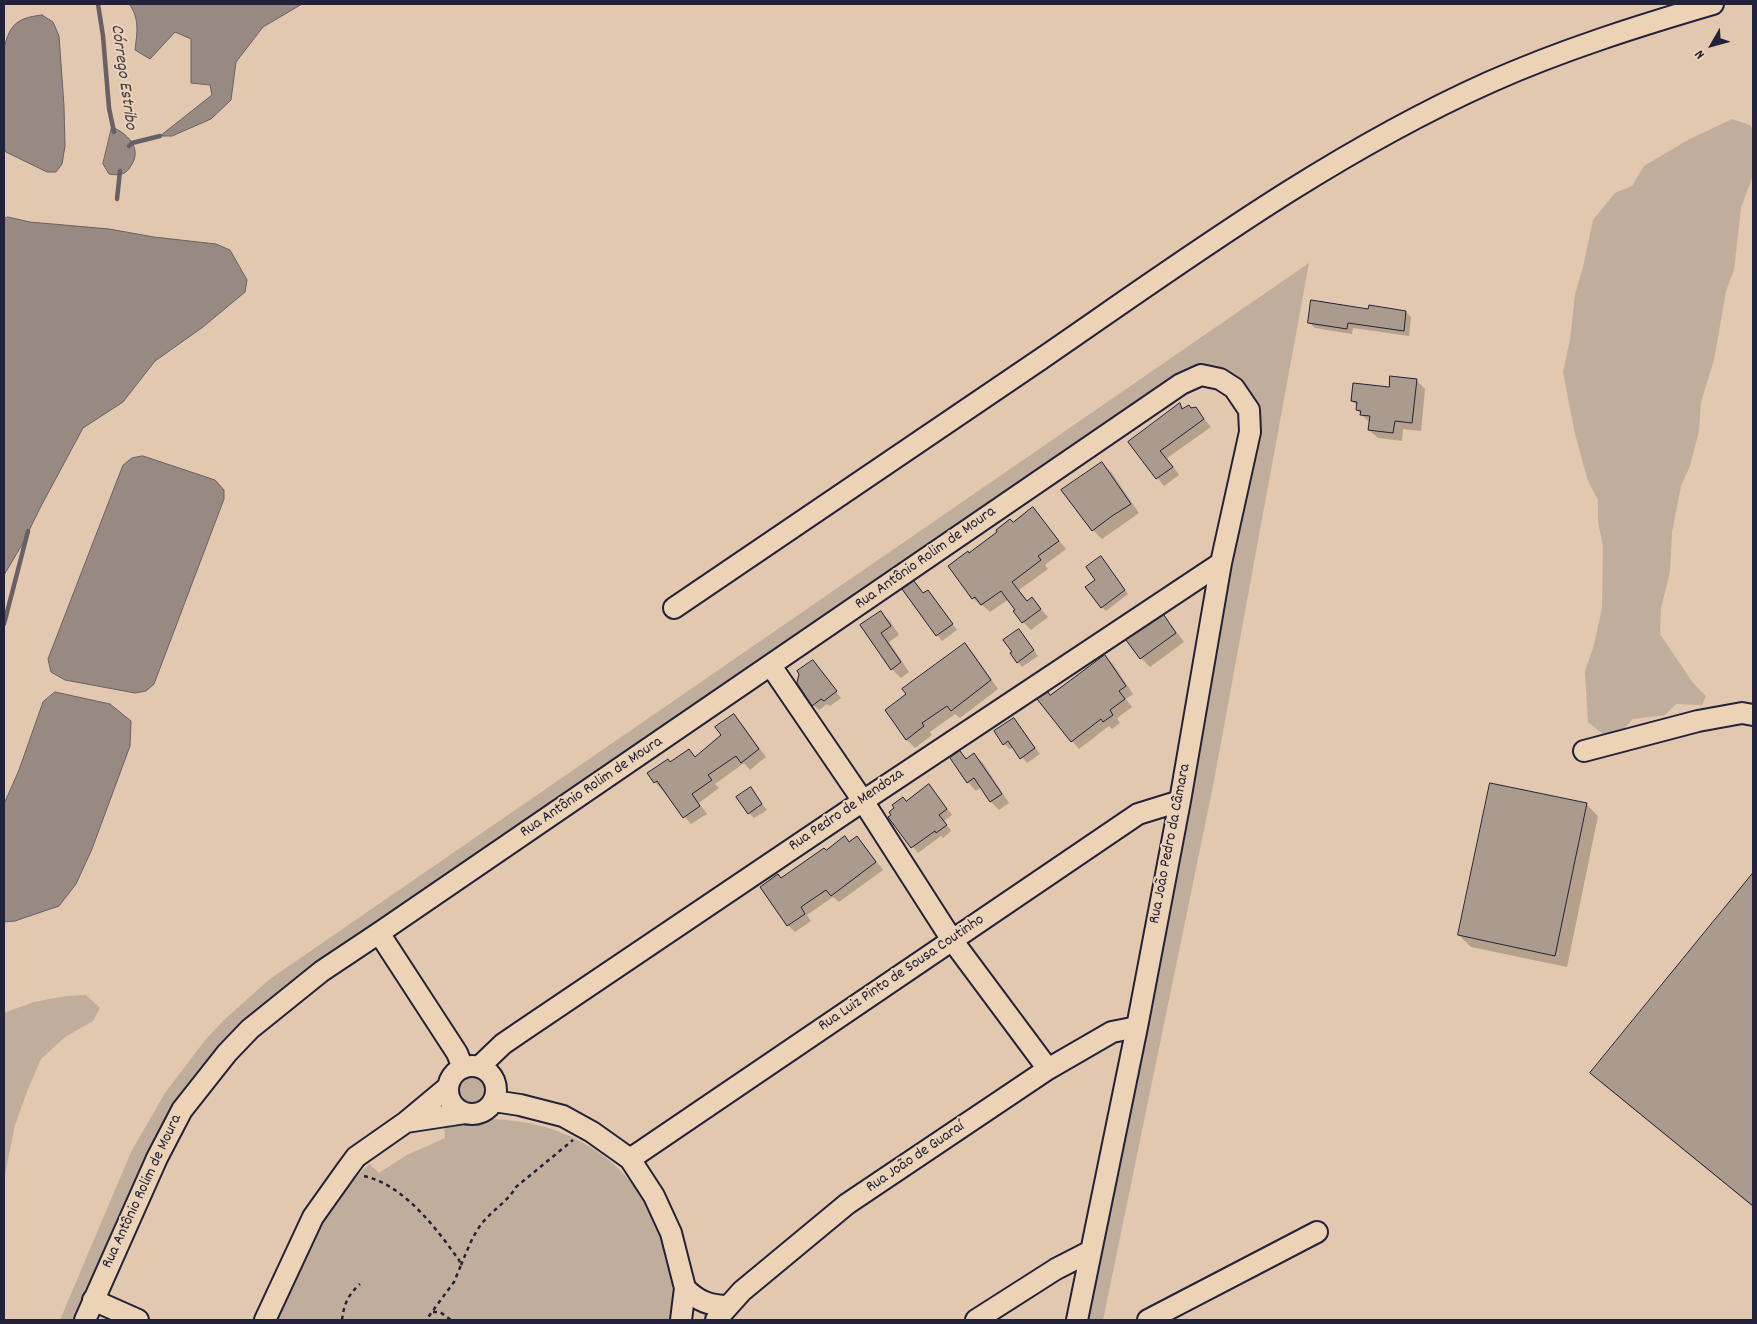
<!DOCTYPE html>
<html>
<head>
<meta charset="utf-8">
<style>
  body { margin:0 }
  #map { position:relative; width:1757px; height:1324px; overflow:hidden; background:#e1c8ae; font-family:Dekko,sans-serif }
  canvas { display:block }
  .frame { position:absolute; inset:0; border:5px solid #22223b; pointer-events:none }
  .north { position:absolute; left:1687px; top:20px; width:50px; height:50px; -webkit-text-stroke:4px #edd3b5; paint-order:stroke; rotate:232deg; font-size:14px; font-weight:700; line-height:20px; text-align:center; color:#22223b }
  .north::after { content:''; display:block; margin:auto; width:18px; height:22px; background:#22223b; clip-path:polygon(50% 0,100% 100%,50% 72%,0 100%) }
</style>
</head>
<body>
<div id="map">
<canvas width="1757" height="1324"></canvas>
<div class="frame"></div>
<div class="north">N</div>
</div>
<script>
const c = document.querySelector('canvas').getContext('2d');
c.lineJoin = 'round';
function paint(path, color) {
  c.fillStyle = color;
  c.fill(path, 'evenodd');
}
function stroke(path, color, width, dash) {
  c.strokeStyle = color;
  c.lineWidth = width;
  c.lineCap = dash ? 'butt' : 'round';
  c.setLineDash(dash || []);
  c.stroke(path);
}
function drawText(font, color, halo, rows, align = 'center') {
  c.font = font + ' Dekko,sans-serif';
  c.lineWidth = 4;
  c.setLineDash([]);
  c.textBaseline = 'middle';
  c.strokeStyle = halo;
  c.fillStyle = color;
  for (const [text, x, y, turn = 0] of rows) {
    c.save();
    c.translate(x, y);
    c.rotate((+turn || 0) * Math.PI / 180);
    c.textAlign = isNaN(turn) ? turn : align;
    if (halo) c.strokeText(text, 0, 0);
    c.fillText(text, 0, 0);
    c.restore();
  }
}
const green = new Path2D(`
  M1732,119L1750,125L1753,131V175L1741,208L1734,270L1726,291L1714,360L1701,402L1699,431L1690,466L1681,486L1672,532L1670,572L1661,608L1660,634L1693,683L1706,696L1702,705L1676,704L1665,715L1633,719L1620,733L1603,734L1588,722L1585,671L1594,645L1602,608L1603,546L1598,522V500L1588,481L1575,434L1563,372L1570,340L1575,294L1583,267L1593,220L1615,193L1632,186L1644,166L1686,141Z
  M1309,263L1213,786L1103,1320H1084L1194,777L1258,424L1214,373L227,1043L78,1320H60L131,1152L165,1093L206,1039L226,1018L270,979Z
  M86,995L100,1008L93,1021L65,1037L41,1059L28,1089L15,1125L4,1179V1013L34,1002L66,996Z
  M453 1090a19 19 0 1 1 38 0a19 19 0 1 1-38 0Z
  M481,1119C600,1117 680,1202 673,1320H277C293,1284 308,1246 329,1212C340,1194 354,1179 369,1164L379,1173L407,1155L445,1138L444,1126Z`);
const water = new Path2D(`
  M129,4H302L263,27L236,62L231,100L211,119L172,136H160L212,95L210,85L191,83V39L175,32L150,59L135,50C137,33 140,18 129,4Z
  M42,15L53,22L59,36L64,106L65,146L62,164L56,172H47L6,152L4,148V48C10,24 17,18 42,15Z
  M112,127C127,133 142,148 132,164C126,175 121,176 109,174L103,164Z
  M8,217L30,222L109,229L154,237L216,244L230,250L247,280L245,292L203,327L155,361L123,402L83,428L40,508L23,543L4,575V219Z
  M143,456L215,480L224,490V499L154,684L146,691L135,693L65,680L51,672L48,659L123,465L132,458Z
  M55,692L110,704L131,721L130,746L92,849L76,884L59,906L15,921L4,922V804L19,770L43,702Z`);
const shadow = new Path2D(`
  M1369,310L1406,312L1411,317L1409,336L1353,328L1352,334L1315,328L1309,322Z
  M1416,380L1425,389L1421,431L1403,429L1402,441L1378,438L1369,430L1370,423L1357,410V406L1352,401Z
  M1180,405L1184,409L1195,408L1211,427L1167,458L1179,475L1164,486L1129,442Z
  M1102,463L1111,472L1139,513L1102,539L1093,530Z
  M1033,509L1066,549L1045,565L1048,569L1019,590L1028,602L1032,599L1048,617L1031,630L1023,622L1017,610L1009,599L990,612L982,605L981,606L973,598L949,566L969,555Z
  M1105,562L1128,594L1106,611L1102,607Z
  M904,590L924,594L928,591L957,630L942,641Z
  M881,613L890,621L899,635L889,642L909,672L901,678L892,669L862,625Z
  M1163,617L1172,626L1184,642L1150,667L1141,658Z
  M1023,635L1038,656L1022,667L1018,662L1014,652Z
  M964,645L973,653L998,689L960,718L955,714L930,732L932,735L915,748L907,740L887,711Z
  M1105,656L1113,664L1133,694L1126,699L1132,707L1117,718L1120,723L1112,729L1109,726L1079,749L1072,741L1051,697Z
  M818,667L841,698L830,706L827,704L819,710L813,705Z
  M733,716L741,723L766,757L750,770L744,763L715,784L719,788L699,803L707,814L691,824L655,782L671,764L689,750L696,758L723,735Z
  M1014,719L1040,754L1027,763L1014,747L1010,749L1004,744Z
  M960,752L967,759L974,755L983,763L1009,803L999,810L990,801L981,787L976,791L968,782Z
  M750,789L767,810L754,818L749,813Z
  M934,792L952,815L944,821L951,831L943,838L941,836L918,853L890,818L907,802Z
  M1586,804L1598,816L1567,967L1471,947L1459,935Z
  M857,837L864,845L883,870L839,902L833,897L807,915L811,921L795,932L788,925L782,879Z
  M1753,875V1207L1604,1085L1592,1073Z`);
const stream = new Path2D(`
  M98,4L103,36L109,108L114,132
  M129,146L132,143L160,136
  M117,199L120,171
  M4,624L28,531`);
const building = new Path2D(`
  M1311,300L1368,309L1369,305L1406,311L1404,331L1348,323L1347,329L1308,323Z
  M1390,376L1417,379L1412,423L1395,421L1393,433L1368,430L1370,416L1360,415L1361,411L1356,410L1357,402L1351,401L1353,383L1389,387Z
  M1180,403L1182,409L1189,405L1191,408L1196,407L1204,419L1160,451L1173,467L1156,479L1128,442Z
  M1102,462L1131,504L1112,516L1092,531L1061,490Z
  M1033,507L1059,541L1038,556L1041,560L1012,582L1027,601L1032,597L1041,609L1022,623L1013,611L1015,610L1001,591L981,605L975,597L972,599L948,566L968,551L969,553L997,532L996,530L1010,519L1013,522Z
  M1101,556L1125,590L1101,608L1085,587L1095,580L1086,567Z
  M914,581L923,593L928,590L953,624L936,636L902,589Z
  M881,611L891,626L881,633L901,662L891,670L860,625Z
  M1164,615L1176,633L1140,659L1126,640Z
  M1019,629L1034,650L1017,663L1010,653L1012,652L1003,640Z
  M965,643L991,680L951,711L947,706L922,723L924,726L906,740L885,710L906,694L902,689Z
  M1105,655L1126,686L1119,691L1125,699L1110,710L1113,715L1103,722L1101,719L1071,742L1037,699L1048,692L1050,695Z
  M813,660L837,691L824,701L821,699L812,706L797,683L799,674L797,671Z
  M734,714L759,749L741,763L736,756L708,775L712,780L692,794L700,806L683,818L657,781L654,783L647,773L668,759L670,762L689,749L695,757L721,735L715,727Z
  M1014,718L1035,748L1020,759L1008,741L1003,745L994,731Z
  M960,751L966,759L974,753L1002,794L990,802L974,778L967,783L950,758Z
  M1490,783L1587,803L1555,956L1458,935Z
  M929,784L947,809L939,815L947,825L936,833L935,831L911,848L888,817L891,815L889,812L894,808L892,805L903,797L906,801Z
  M751,787L762,804L748,814L736,797Z
  M845,836L849,842L857,836L876,862L831,896L826,890L801,907L805,914L787,926L760,887L778,874L781,878L824,848L826,850Z
  M1753,873V1206L1590,1073Z`);
const path = new Path2D(`
  M364,1176C404,1185 436,1228 459,1260L461,1265L454,1282L426,1320
  M461,1265C467,1251 473,1234 483,1222C494,1209 508,1201 516,1187L573,1140
  M433,1312H440L451,1320
  M342,1320C344,1304 348,1295 360,1284`);
const minor = new Path2D(`
  M674,608C796,525 918,442 1041,359C1185,260 1329,154 1490,82C1562,50 1638,26 1713,4
  M771,666L863,801L952,940L1048,1069
  M1584,751L1698,721L1742,713L1753,715
  M379,933L457,1053L463,1068
  M448 1090a24 24 0 1 1 48 0a24 24 0 1 1-48 0Z
  M479,1067L503,1044L522,1031L863,801L1221,563
  M494,1101L520,1105L563,1116L592,1132L630,1159L654,1196L671,1233L685,1288L681,1320
  M406,1122L465,1113
  M630,1159L1138,814L1180,801
  M685,1288C697,1301 710,1306 728,1306
  M93,1300L138,1320
  M85,1320L157,1158L182,1110L227,1053L250,1029L322,971L379,933L1181,384L1201,375L1220,379L1234,388L1249,410L1250,432L1221,563L1180,801L1137,1027L1077,1320
  M265,1320L313,1217L345,1172L356,1157L406,1122L448,1087
  M716,1320L742,1291L847,1204L1048,1069L1112,1032L1137,1027
  M976,1320L1056,1269L1091,1251
  M1148,1320L1317,1232`);
const streetNames = [
  ["Rua Antônio Rolim de Moura",926,559,-35],
  ["Rua Antônio Rolim de Moura",592,788,-34],
  ["Rua Pedro de Mendoza",847,811,-34],
  ["Rua João Pedro da Câmara",1171,844,-79],
  ["Rua Luiz Pinto de Sousa Coutinho",902,974,-34],
  ["Rua João de Guaraí",916,1158,-34],
  ["Rua Antônio Rolim de Moura",143,1192,-65]
];
const waterNames = [
  ["Córrego Estribo",122,77,82]
];
paint(green, '#c1ad9b');
paint(water, '#988982');
stroke(water, '#696066', 1);
paint(shadow, '#0003');
stroke(stream, '#696066', 4.5);
paint(building, '#ab9b8e');
stroke(building, '#22223b', 1);
stroke(minor, '#22223b', 24);
stroke(path, '#22223b', 2.5, [4, 4]);
stroke(minor, '#edd3b5', 20);
drawText('16px', '#22223b', '#edd3b5', streetNames);
drawText('italic 18px', '#454150', '#edd3b5', waterNames);
</script>
</body>
</html>
